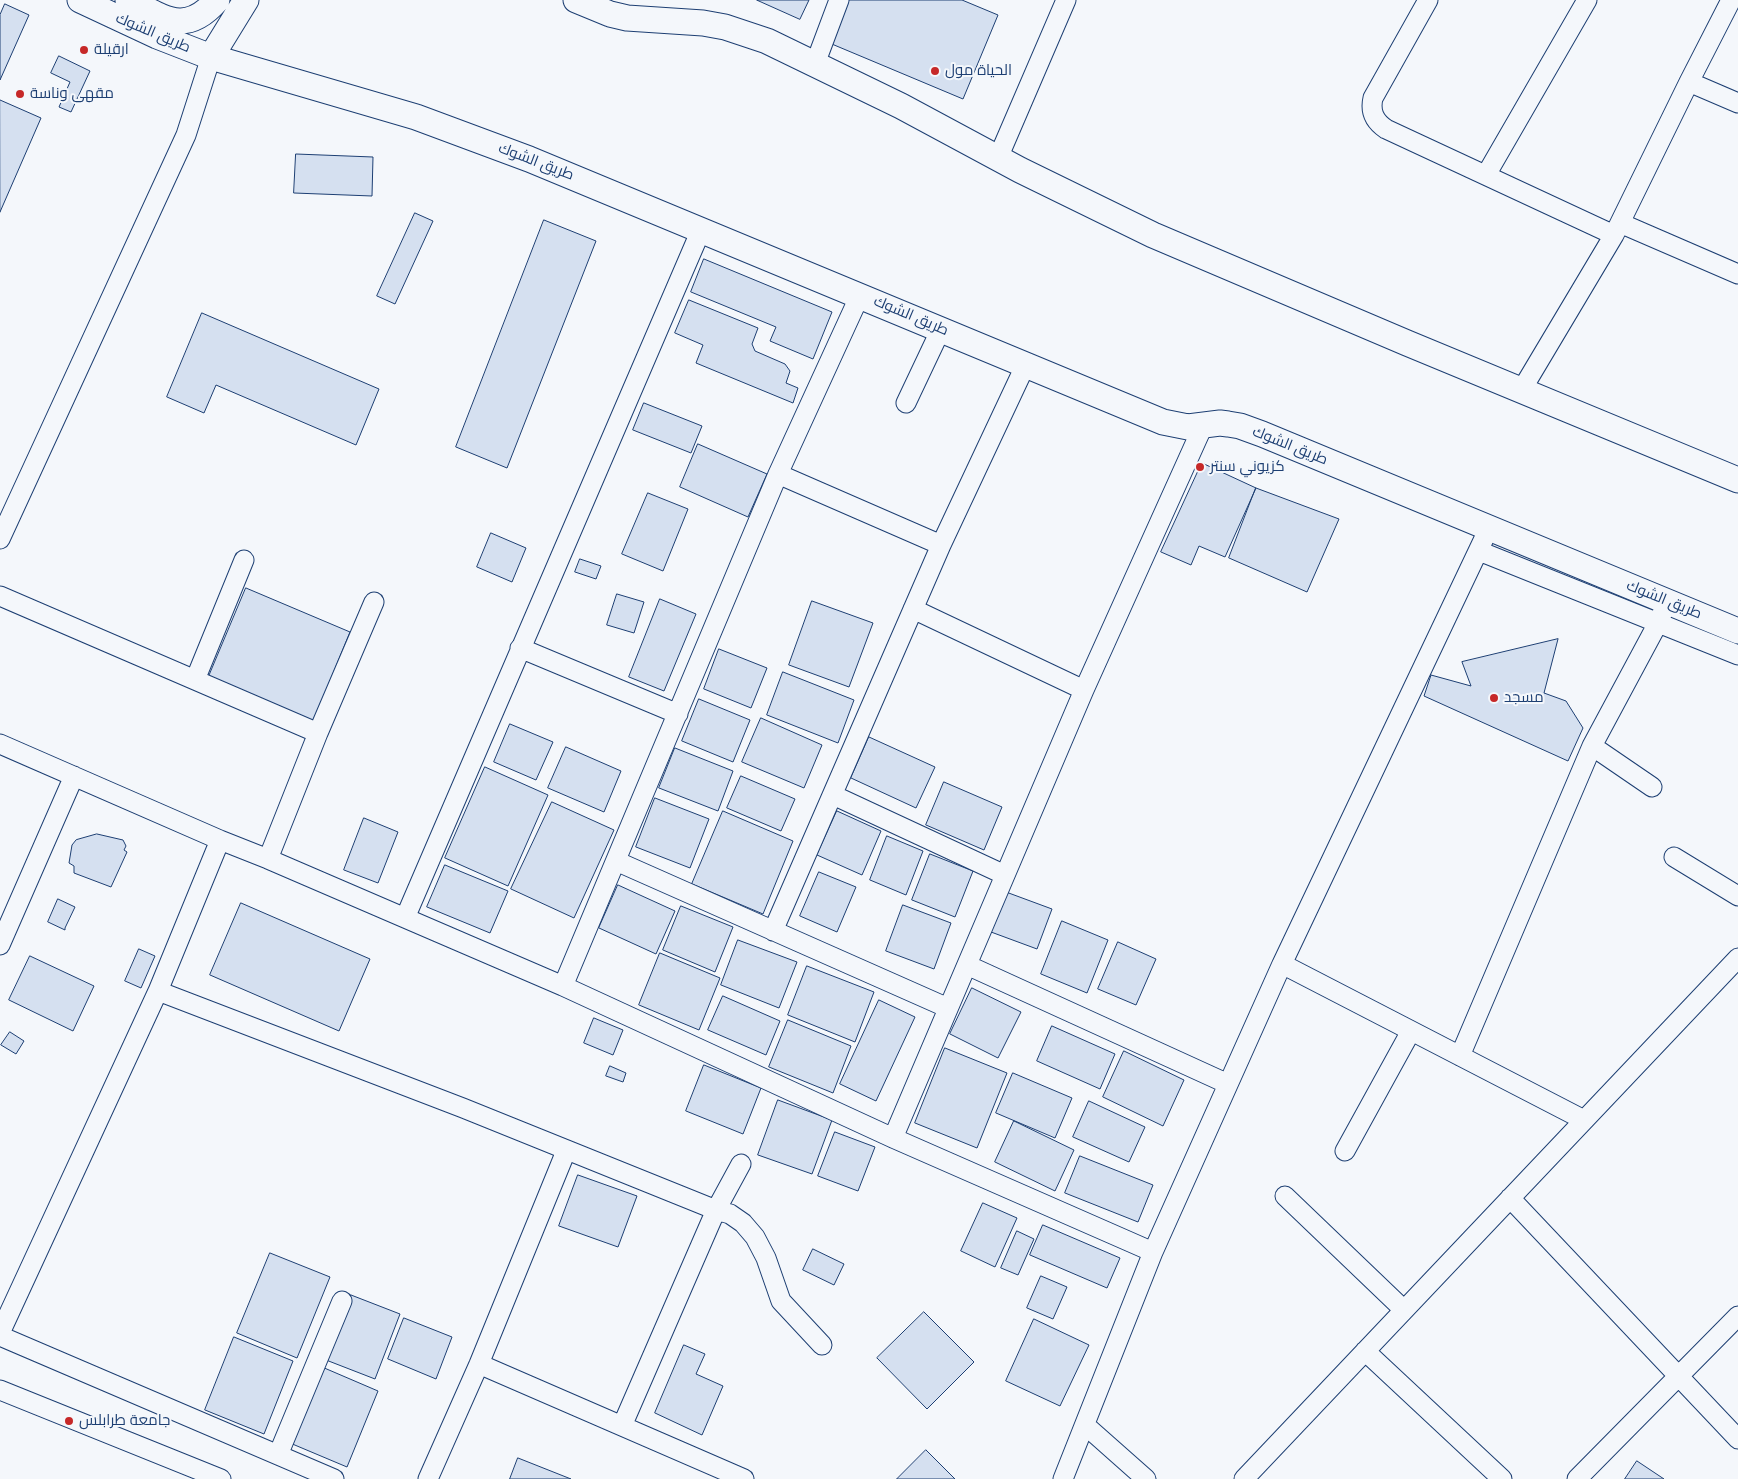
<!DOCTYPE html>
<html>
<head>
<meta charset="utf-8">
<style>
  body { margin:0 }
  canvas { display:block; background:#f4f7fb }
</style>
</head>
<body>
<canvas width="1738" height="1479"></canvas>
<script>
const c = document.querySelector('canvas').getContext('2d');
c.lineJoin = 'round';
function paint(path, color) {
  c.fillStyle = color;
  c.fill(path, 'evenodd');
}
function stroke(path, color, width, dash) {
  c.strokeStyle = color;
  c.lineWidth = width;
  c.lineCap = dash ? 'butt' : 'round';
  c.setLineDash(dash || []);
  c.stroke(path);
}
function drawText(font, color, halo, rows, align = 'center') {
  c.font = font + ' "Space Grotesk",Cairo,sans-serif';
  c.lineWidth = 4;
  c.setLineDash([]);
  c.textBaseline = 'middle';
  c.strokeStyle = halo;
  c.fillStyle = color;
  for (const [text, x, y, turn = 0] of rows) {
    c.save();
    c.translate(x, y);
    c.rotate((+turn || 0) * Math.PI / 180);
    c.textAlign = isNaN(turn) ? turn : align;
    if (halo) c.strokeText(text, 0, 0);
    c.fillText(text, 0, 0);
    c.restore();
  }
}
const building = new Path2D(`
  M757,0H809L800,19Z
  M844,0H962L998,15L963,99L827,42Z
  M5,4L29,15L0,80V15Z
  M59,56L90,71L71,112L59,107L70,82L51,73Z
  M0,100L41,118L0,212Z
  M296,154L373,157L372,196L294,193Z
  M415,213L433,221L395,304L377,296Z
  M544,220L596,241L507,468L456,447Z
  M704,259L832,312L813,359L770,341L776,327L691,292Z
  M689,300L758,328L752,344L755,351L785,364L790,371L786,383L798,388L793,403L696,363L703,345L675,333Z
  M202,313L379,389L356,445L216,385L204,413L167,397Z
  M644,403L702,426L691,453L633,430Z
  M698,444L767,474L748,517L680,487Z
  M1202,463L1256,488L1225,557L1199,546L1191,565L1161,552Z
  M1256,488L1339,519L1307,592L1229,558Z
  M648,493L688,509L663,571L622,554Z
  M491,533L526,548L512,582L477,567Z
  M580,559L601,566L596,579L575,572Z
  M246,588L350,632L312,725L207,681Z
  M617,594L644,602L634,633L607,625Z
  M660,599L696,614L664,691L629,677Z
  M812,601L873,623L849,687L789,665Z
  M1558,639L1544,693L1566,701L1583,728L1568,761L1424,696L1431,675L1471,686L1462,662Z
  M719,649L767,668L751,708L704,689Z
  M783,672L854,700L838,743L767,715Z
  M699,699L750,720L733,762L682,741Z
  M761,718L822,745L804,788L742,762Z
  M510,724L553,742L536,780L494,762Z
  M869,737L935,767L916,808L851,778Z
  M566,747L621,771L604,812L548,788Z
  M675,748L733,771L718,811L659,788Z
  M485,767L548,795L508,886L445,858Z
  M741,776L795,799L781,831L727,808Z
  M944,782L1002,807L984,850L926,825Z
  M655,798L709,819L690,868L636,847Z
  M552,802L614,830L574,918L511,889Z
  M723,811L793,841L763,914L692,884Z
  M837,811L881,831L862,875L817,855Z
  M364,818L398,832L378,883L344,870Z
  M97,834L123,840L126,846L124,850L127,852L111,887L74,873V866L69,863L72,845L76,840Z
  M887,836L923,851L906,895L870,880Z
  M930,854L973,871L955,917L912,900Z
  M445,865L508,891L490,933L427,907Z
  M819,872L856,887L837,932L800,916Z
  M618,885L675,911L656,954L599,928Z
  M1006,892L1052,909L1037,949L991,932Z
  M58,899L75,907L65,928V930L48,922Z
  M241,903L370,959L339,1031L210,975Z
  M903,905L951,923L934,969L886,951Z
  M681,906L733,927L715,972L663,950Z
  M1062,921L1108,940L1087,993L1041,974Z
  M738,940L797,962L779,1008L721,985Z
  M1118,942L1156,959L1136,1005L1098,989Z
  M139,949L155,956L141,988L125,981Z
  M660,953L720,978L699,1030L639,1005Z
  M30,956L94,986L73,1031L9,1000Z
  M807,966L874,992L855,1042L788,1015Z
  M972,988L1021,1012L998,1058L950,1034Z
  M723,996L780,1021L766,1055L708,1030Z
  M879,1000L915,1017L876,1101L840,1084Z
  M594,1018L623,1030L613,1055L584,1043Z
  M788,1020L851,1046L833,1093L769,1067Z
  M1052,1026L1115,1054L1100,1089L1037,1061Z
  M10,1032L24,1041L16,1054L1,1045Z
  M945,1048L1007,1073L977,1148L915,1123Z
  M1124,1051L1184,1080L1163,1126L1103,1097Z
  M704,1065L761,1088L743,1134L686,1111Z
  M610,1066L626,1073L623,1082L606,1076Z
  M1013,1073L1072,1098L1055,1138L996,1113Z
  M778,1100L832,1120L812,1174L758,1155Z
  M1089,1101L1145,1127L1129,1162L1073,1137Z
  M1014,1121L1074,1150L1055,1191L995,1162Z
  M835,1132L875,1147L858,1191L818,1176Z
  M1080,1156L1153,1185L1138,1222L1065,1193Z
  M578,1175L637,1196L618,1247L559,1226Z
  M983,1203L1017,1218L995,1267L961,1251Z
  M1043,1225L1120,1258L1107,1288L1030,1255Z
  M1017,1231L1034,1239L1018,1275L1001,1268Z
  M813,1249L844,1264L834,1285L803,1270Z
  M270,1253L330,1277L297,1358L237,1333Z
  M1041,1276L1067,1287L1053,1319L1027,1308Z
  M351,1295L400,1314L375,1379L326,1360Z
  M924,1312L974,1362L927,1409L877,1358Z
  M404,1318L452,1337L436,1379L388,1359Z
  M1034,1319L1089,1345L1060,1406L1006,1381Z
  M234,1337L293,1361L264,1434L205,1410Z
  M684,1345L705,1354L696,1374L723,1386L702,1435L655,1413Z
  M322,1367L378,1391L347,1467L290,1443Z
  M926,1450L955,1479H897Z
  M518,1458L571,1479H510Z
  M1637,1461L1664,1479H1625Z`);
const minor = new Path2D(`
  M1428,0L1373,98C1370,111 1374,121 1386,129L1614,235
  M815,64L839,0
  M1689,82L1738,103
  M998,158L1066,0
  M1486,175L1587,0
  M1620,223L1738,274
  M1521,391L1614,235L1689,82L1731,0
  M906,403L941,329
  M778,474L941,545
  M0,539L186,135L211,57
  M1479,551L1738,655
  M0,596L318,733
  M913,609L1084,690
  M520,648L678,714
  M195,680L244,560
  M0,744L220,840L268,859L563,986L893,1138L1153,1252
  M1592,746L1652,787
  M833,795L1005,875
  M220,840L158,991L463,1108L716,1210L730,1214L743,1223L755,1237L766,1258L781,1301L822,1345
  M1674,857L1738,896
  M268,859L318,733L374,602
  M616,861L948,1008
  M405,918L701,230
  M773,931L941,545L1026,364
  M0,945L74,776
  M1282,964L1584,1120
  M967,965L1228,1084
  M563,986L778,474L860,295
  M1460,1056L1592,746L1658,623L1667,602
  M893,1138L1084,690L1203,426
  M1345,1151L1411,1031
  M1285,1196L1404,1310
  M1510,1198L1738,1439
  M0,1333L158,991
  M0,1336L334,1479
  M1365,1351L1502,1479
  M479,1364L744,1479
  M0,1390L221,1479
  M1085,1425L1146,1479
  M622,1426L716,1210L741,1164
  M278,1455L342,1301
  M428,1479L479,1364L566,1151
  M1063,1479L1153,1252L1282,964L1489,528
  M1244,1479L1738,958
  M1577,1479L1738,1316`);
const major = new Path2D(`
  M80,0L157,36L211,57L416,117L529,159L1163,422L1188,427L1220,423L1228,424L1240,426L1262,434L1738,631
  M128,0C163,17 185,37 217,0
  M576,0L610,14L627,18L703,23L725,27L767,41L901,106L1020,170L1153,235L1407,343L1738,480
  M211,57L246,0`);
const markers = [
  [84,50,5,"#c62828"],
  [935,71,5,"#c62828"],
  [20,94,5,"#c62828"],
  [1200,467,5,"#c62828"],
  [1494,698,5,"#c62828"],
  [69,1421,5,"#c62828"]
];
const streetNames = [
  ["طريق الشوك",153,33,23],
  ["طريق الشوك",536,162,21],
  ["طريق الشوك",911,316,23],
  ["طريق الشوك",1290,446,22],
  ["طريق الشوك",1664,600,22]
];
const poiNames = [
  ["ارقيلة",94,50],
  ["الحياة مول",945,71],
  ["مقهى وناسة",30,94],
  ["كزيوني سنتر",1210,467],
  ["مسجد",1504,698],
  ["جامعة طرابلس",79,1421]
];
paint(building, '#d5e0f0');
stroke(building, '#1d3f73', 1);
stroke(minor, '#1d3f73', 21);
stroke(major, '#1d3f73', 27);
stroke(minor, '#f4f7fb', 19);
stroke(major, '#f4f7fb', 25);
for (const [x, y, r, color] of markers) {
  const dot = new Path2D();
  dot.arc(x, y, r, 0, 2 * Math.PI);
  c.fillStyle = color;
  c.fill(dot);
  stroke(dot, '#f4f7fb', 2);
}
drawText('15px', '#1d3f73', '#f4f7fb', streetNames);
drawText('15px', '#1d3f73', '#f4f7fb', poiNames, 'left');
</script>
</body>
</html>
